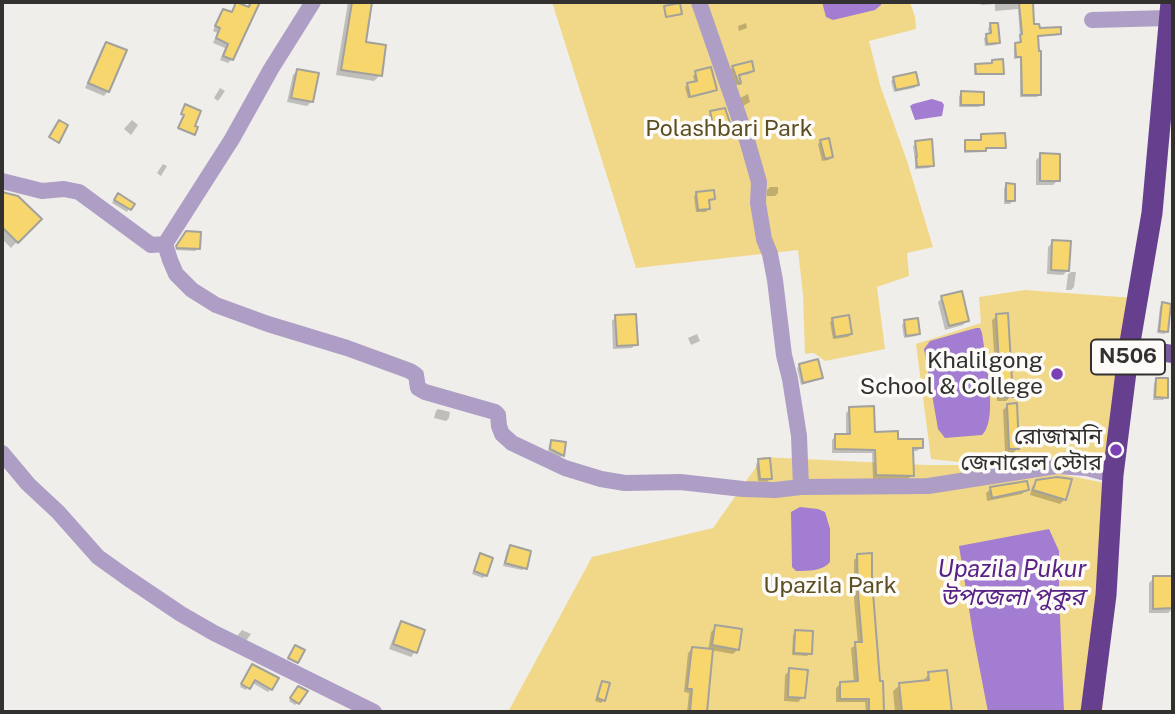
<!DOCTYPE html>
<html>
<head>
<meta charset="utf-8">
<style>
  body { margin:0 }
  #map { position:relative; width:1175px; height:714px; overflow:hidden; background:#efeeea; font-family:"Public Sans",sans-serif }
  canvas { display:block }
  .frame { position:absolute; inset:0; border:4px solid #323130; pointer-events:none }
</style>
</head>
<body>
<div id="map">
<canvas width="1175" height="714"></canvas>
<div class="frame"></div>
</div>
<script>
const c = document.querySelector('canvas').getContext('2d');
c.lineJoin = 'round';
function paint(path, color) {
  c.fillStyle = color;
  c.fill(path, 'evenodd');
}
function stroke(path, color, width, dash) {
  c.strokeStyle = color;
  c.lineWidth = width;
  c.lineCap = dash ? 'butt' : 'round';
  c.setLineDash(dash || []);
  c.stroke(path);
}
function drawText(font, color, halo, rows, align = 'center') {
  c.font = font + ' "Public Sans","Noto Sans Bengali",sans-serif';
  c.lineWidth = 7;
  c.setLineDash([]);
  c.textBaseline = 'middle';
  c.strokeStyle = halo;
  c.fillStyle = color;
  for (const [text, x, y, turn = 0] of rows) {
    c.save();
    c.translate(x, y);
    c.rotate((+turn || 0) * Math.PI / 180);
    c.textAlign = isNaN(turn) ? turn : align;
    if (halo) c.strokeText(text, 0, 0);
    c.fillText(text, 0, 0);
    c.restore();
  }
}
const green = new Path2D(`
  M552,2H910L915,17L916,29L869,41L880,85L907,161L933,247L907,253L909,276L877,287L885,349L825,361L814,353L805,354L803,295L798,250L636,268Z
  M1025,290L1134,298L1120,464L1036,469L1120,486L1114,596L1102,712H508L592,557L713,528L763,457L926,465H985L931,459L916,344L981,323L979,297Z`);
const water = new Path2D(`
  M822,2H881V5L875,10L833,20L826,17Z
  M932,99L942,102L944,105L942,116L915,120L910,106L913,104Z
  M976,328H980L982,333C985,356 999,420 982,435L945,438L938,429L924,349L930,341Z
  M800,507L818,509L825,512L830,529V562C823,571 808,571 796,571L792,567L791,512Z
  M1049,529L1059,551V594L1064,712H988L973,634L959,546Z`);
const shadow = new Path2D(`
  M249,2H258L232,59L228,63L220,60L225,48L213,43L217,33L213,31L219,15L223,11L230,14L237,4L247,8Z
  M348,2H370L364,43L380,75L374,81L336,75Z
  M980,2H1031L1033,26L1038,30L1059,33L1057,35L1036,37L1039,95L1037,97H1020V58L1014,59V47L1019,44L1020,37L1018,9L995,11V4L981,5Z
  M746,23L747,28L739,31L738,26Z
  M991,25L998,42L995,45L985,46L984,38L989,35L988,28Z
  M106,44L108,91L104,96L85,88L102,48Z
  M993,61L1002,73L1000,75H974V68L976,66L990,64Z
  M733,67L752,71L749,74L738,76L739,83L736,86L730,70Z
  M297,71L312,101L307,106L287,102L293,75Z
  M696,73L715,89L713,92L688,98L685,87L688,85L695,83L693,76Z
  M894,79L917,85L914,88L894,92L891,81Z
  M220,88L225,91L218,101L214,98Z
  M962,93L982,104L979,107H959V96Z
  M748,94L750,102L743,106L740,98Z
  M711,113L729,126L726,128L712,132L708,116Z
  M132,120L138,125L131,135L124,129Z
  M982,135L1004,147L1002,149H985L983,152L964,153V144L966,142H980Z
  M821,141L831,157L829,160L822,161L818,144Z
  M916,143L932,165L929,168L915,169V161L913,146Z
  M1041,155L1058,180L1053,185H1036V160Z
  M163,164L167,166L161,176L157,173Z
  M1007,185L1013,201L1010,204H1004V188Z
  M770,187H778V193L775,196H767V190Z
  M697,193L713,199L708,202V209L706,212H696L694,196Z
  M2,194L17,197L39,219L11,248L2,239Z
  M115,198L132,204L127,212L112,203Z
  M183,236L198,248L195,251L175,250Z
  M1053,242L1068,270L1063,275L1047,274L1048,247Z
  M1071,272H1076L1074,287L1071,290H1066L1068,274Z
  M942,298L967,320L963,325L945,330L938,302Z
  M1162,304L1167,331L1164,334L1157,333L1160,307Z
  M997,316L1011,396L1006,401H997L992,320Z
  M616,317L636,344L632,348L613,349L612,321Z
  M833,320L851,334L848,337L833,339L830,322Z
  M905,322L918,333L916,336L904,338L902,325Z
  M697,334L700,341L691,345L688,338Z
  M800,365L821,378L818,380L801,385L797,368Z
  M1157,380L1166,397L1163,400H1153L1154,383Z
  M1008,405L1018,448L1013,453H1005L1003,410Z
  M438,409L450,412L449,418L446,421L434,418L436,411Z
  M850,409L873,434L922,447L917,451H912V475L908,479H873L872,453H832V440L836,435L846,436V413Z
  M552,441L562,455L560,458L548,452L549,444Z
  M759,461L770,479L767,482L758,481L756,464Z
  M1037,481L1065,499L1060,504L1030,495L1032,487Z
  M991,489H1027L1022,494L987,501L986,493Z
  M510,547L525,568L522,570L503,566L507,550Z
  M480,555L486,575L483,578L472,574L478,558Z
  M858,556L878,683H882L883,712H866L865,702H836V688L841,683H854L851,648L858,644L854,600V560Z
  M1154,578L1173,608L1168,613H1149V583Z
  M402,623L415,652L411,657L389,649L397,628Z
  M716,627L738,649L733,654L711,650L705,712H687L689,693L684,692L688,653L692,649L708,651L711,632Z
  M242,630L251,634L246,641L237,636Z
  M796,632L810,653L807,656L792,655L793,635Z
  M252,666L271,689L268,692L251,682L246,690L240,687Z
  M790,670L803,697L798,702L784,701L785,675Z
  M946,672L950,712H895L893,691L900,685L923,682V681L929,674Z
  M602,683L604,700L601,703L595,701L600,685Z
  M296,691L298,703L295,705L289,701Z`);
const building = new Path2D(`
  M236,2L249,7L251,2H260L233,60L223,56L228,44L216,38L220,28L215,26L223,9L232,12Z
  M352,2H372L366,42L386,45L382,76L341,70Z
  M1033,2L1034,24H1039L1040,28L1061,27V34L1038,36L1039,51H1041V95H1022L1021,57H1016L1015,43L1021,42L1020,35L1022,34L1019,3Z
  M680,3L682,14L666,17L664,6Z
  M990,23H998L1000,43L987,44L986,34L991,33Z
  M106,42L127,50L109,92L88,83Z
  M1003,59L1004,74H976L975,64L992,63V60Z
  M752,61L754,71L739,75L741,83L739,84L732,66Z
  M711,67L717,90L690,97L687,83L697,81L695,71Z
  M297,69L319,73L313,102L291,98Z
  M916,72L919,85L896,90L893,77Z
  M961,91L984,92V105H961Z
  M185,104L201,111L195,126L198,127L195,135L178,128L184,115L181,114Z
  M725,108L731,126L714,130L710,111Z
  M59,120L68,125L59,143L49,137Z
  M1005,133L1006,148H986V151H965V140H981V134Z
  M829,138L833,157L825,159L820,140Z
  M932,139L934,166L917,167L916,157H917L915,141Z
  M1040,153L1060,154V181H1040Z
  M1006,183L1015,184V201H1006Z
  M714,190L715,199L709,200L710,209L698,210L696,192Z
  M2,192L18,196L42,219L18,243L2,227Z
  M118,193L135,204L131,210L114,200Z
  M186,231L201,232L200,249L177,248L176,246Z
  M1052,240L1071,241L1069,271L1051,270Z
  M962,291L969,321L949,326L941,296Z
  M1162,302L1171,304L1168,332L1159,331Z
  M1008,313L1013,397H1001L996,314Z
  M636,314L638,345L617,346L615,315Z
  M849,315L852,334L835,337L832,318Z
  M918,318L920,334L906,336L904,320Z
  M818,359L823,378L803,383L799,364Z
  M1156,378H1168V398L1155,397Z
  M1017,403L1019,449H1009L1007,404Z
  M874,406L875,432L898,431V439H923V448H913L914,476L876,475L875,450L835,449V434H850L849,407Z
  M551,440L566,442L564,456L550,449Z
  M770,458L772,479H760L758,459Z
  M1057,477L1072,479L1066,500L1033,490L1036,480Z
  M1027,481L1029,490L992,498L990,487Z
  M510,545L531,551L527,569L505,563Z
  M480,553L493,558L487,576L474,571Z
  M872,553V580L880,681H883L884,712H869V699H840V682L858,681L855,642H862L858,594L857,554Z
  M1153,576H1173V608L1153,609Z
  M401,621L425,630L417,653L393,644Z
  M715,625L742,629L739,650L712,645Z
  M795,630L813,631L812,654L794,653Z
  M295,645L305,650L298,663L288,658Z
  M692,647L713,649L707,712H690L692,689H687Z
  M252,664L279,678L272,690L255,680L250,689L241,684Z
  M789,668L808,670L805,698L788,697Z
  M947,670L952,712H902L899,683L929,680L928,672Z
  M602,681L610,683L605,701L597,698Z
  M298,686L308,691L299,704L290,698Z`);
const minor = new Path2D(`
  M699,2L747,140L759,182L758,203L764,239L770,254L775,280L784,355L790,379L799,436L801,487
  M1092,20L1169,18
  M2,181L42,191L64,189L79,192L151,245L165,244L232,139L271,69L313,2
  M165,244L170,260L176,274L192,290L216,305L268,324L347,348L410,371L416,375L418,388L425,392L495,412L498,415L499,426L502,434L512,443L565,468L601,479L625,483L680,482L743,489L775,490L801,487L928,486L1057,466L1087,468L1113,475
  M2,453L28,484L58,512L98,557L126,577L181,614L214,633L374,712`);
const major = new Path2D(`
  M1129,348L1173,354`);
const highway = new Path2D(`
  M1091,712L1106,595L1113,475L1129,348L1152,213L1171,2`);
const markers = [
  [1057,374,7,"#7c40b6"],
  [1116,450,7,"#7c40b6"]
];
const shields = [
  [1128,357,74]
];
const shieldNames = [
  ["N506",1128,357]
];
const parkNames = [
  ["Polashbari Park",729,129],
  ["Upazila Park",830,586]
];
const poiNames = [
  ["Khalilgong",1043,361],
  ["School & College",1043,387],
  ["রোজামনি",1102,437],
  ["জেনারেল স্টোর",1102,463]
];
const waterNames = [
  ["Upazila Pukur",1012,570],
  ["উপজেলা পুকুর",1012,598]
];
paint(green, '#f1d889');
paint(water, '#a37dd2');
paint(shadow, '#0003');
paint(building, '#f6d66d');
stroke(building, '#a2a19d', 2);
stroke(minor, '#ae9ec5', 16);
stroke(major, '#78599e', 18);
stroke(highway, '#663f8f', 21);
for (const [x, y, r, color] of markers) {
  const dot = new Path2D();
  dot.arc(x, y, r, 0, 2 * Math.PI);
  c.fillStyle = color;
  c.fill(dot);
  stroke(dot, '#fdfbf7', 2.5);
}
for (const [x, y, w] of shields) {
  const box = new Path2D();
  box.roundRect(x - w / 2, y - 17.5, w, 35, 5);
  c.fillStyle = '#fdfbf7';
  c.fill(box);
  stroke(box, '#323130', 2);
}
drawText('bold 21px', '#323130', null, shieldNames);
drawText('23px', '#5c4e23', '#fdfbf7', parkNames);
drawText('23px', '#323130', '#fdfbf7', poiNames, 'right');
drawText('italic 24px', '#582287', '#fdfbf7', waterNames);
</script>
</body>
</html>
